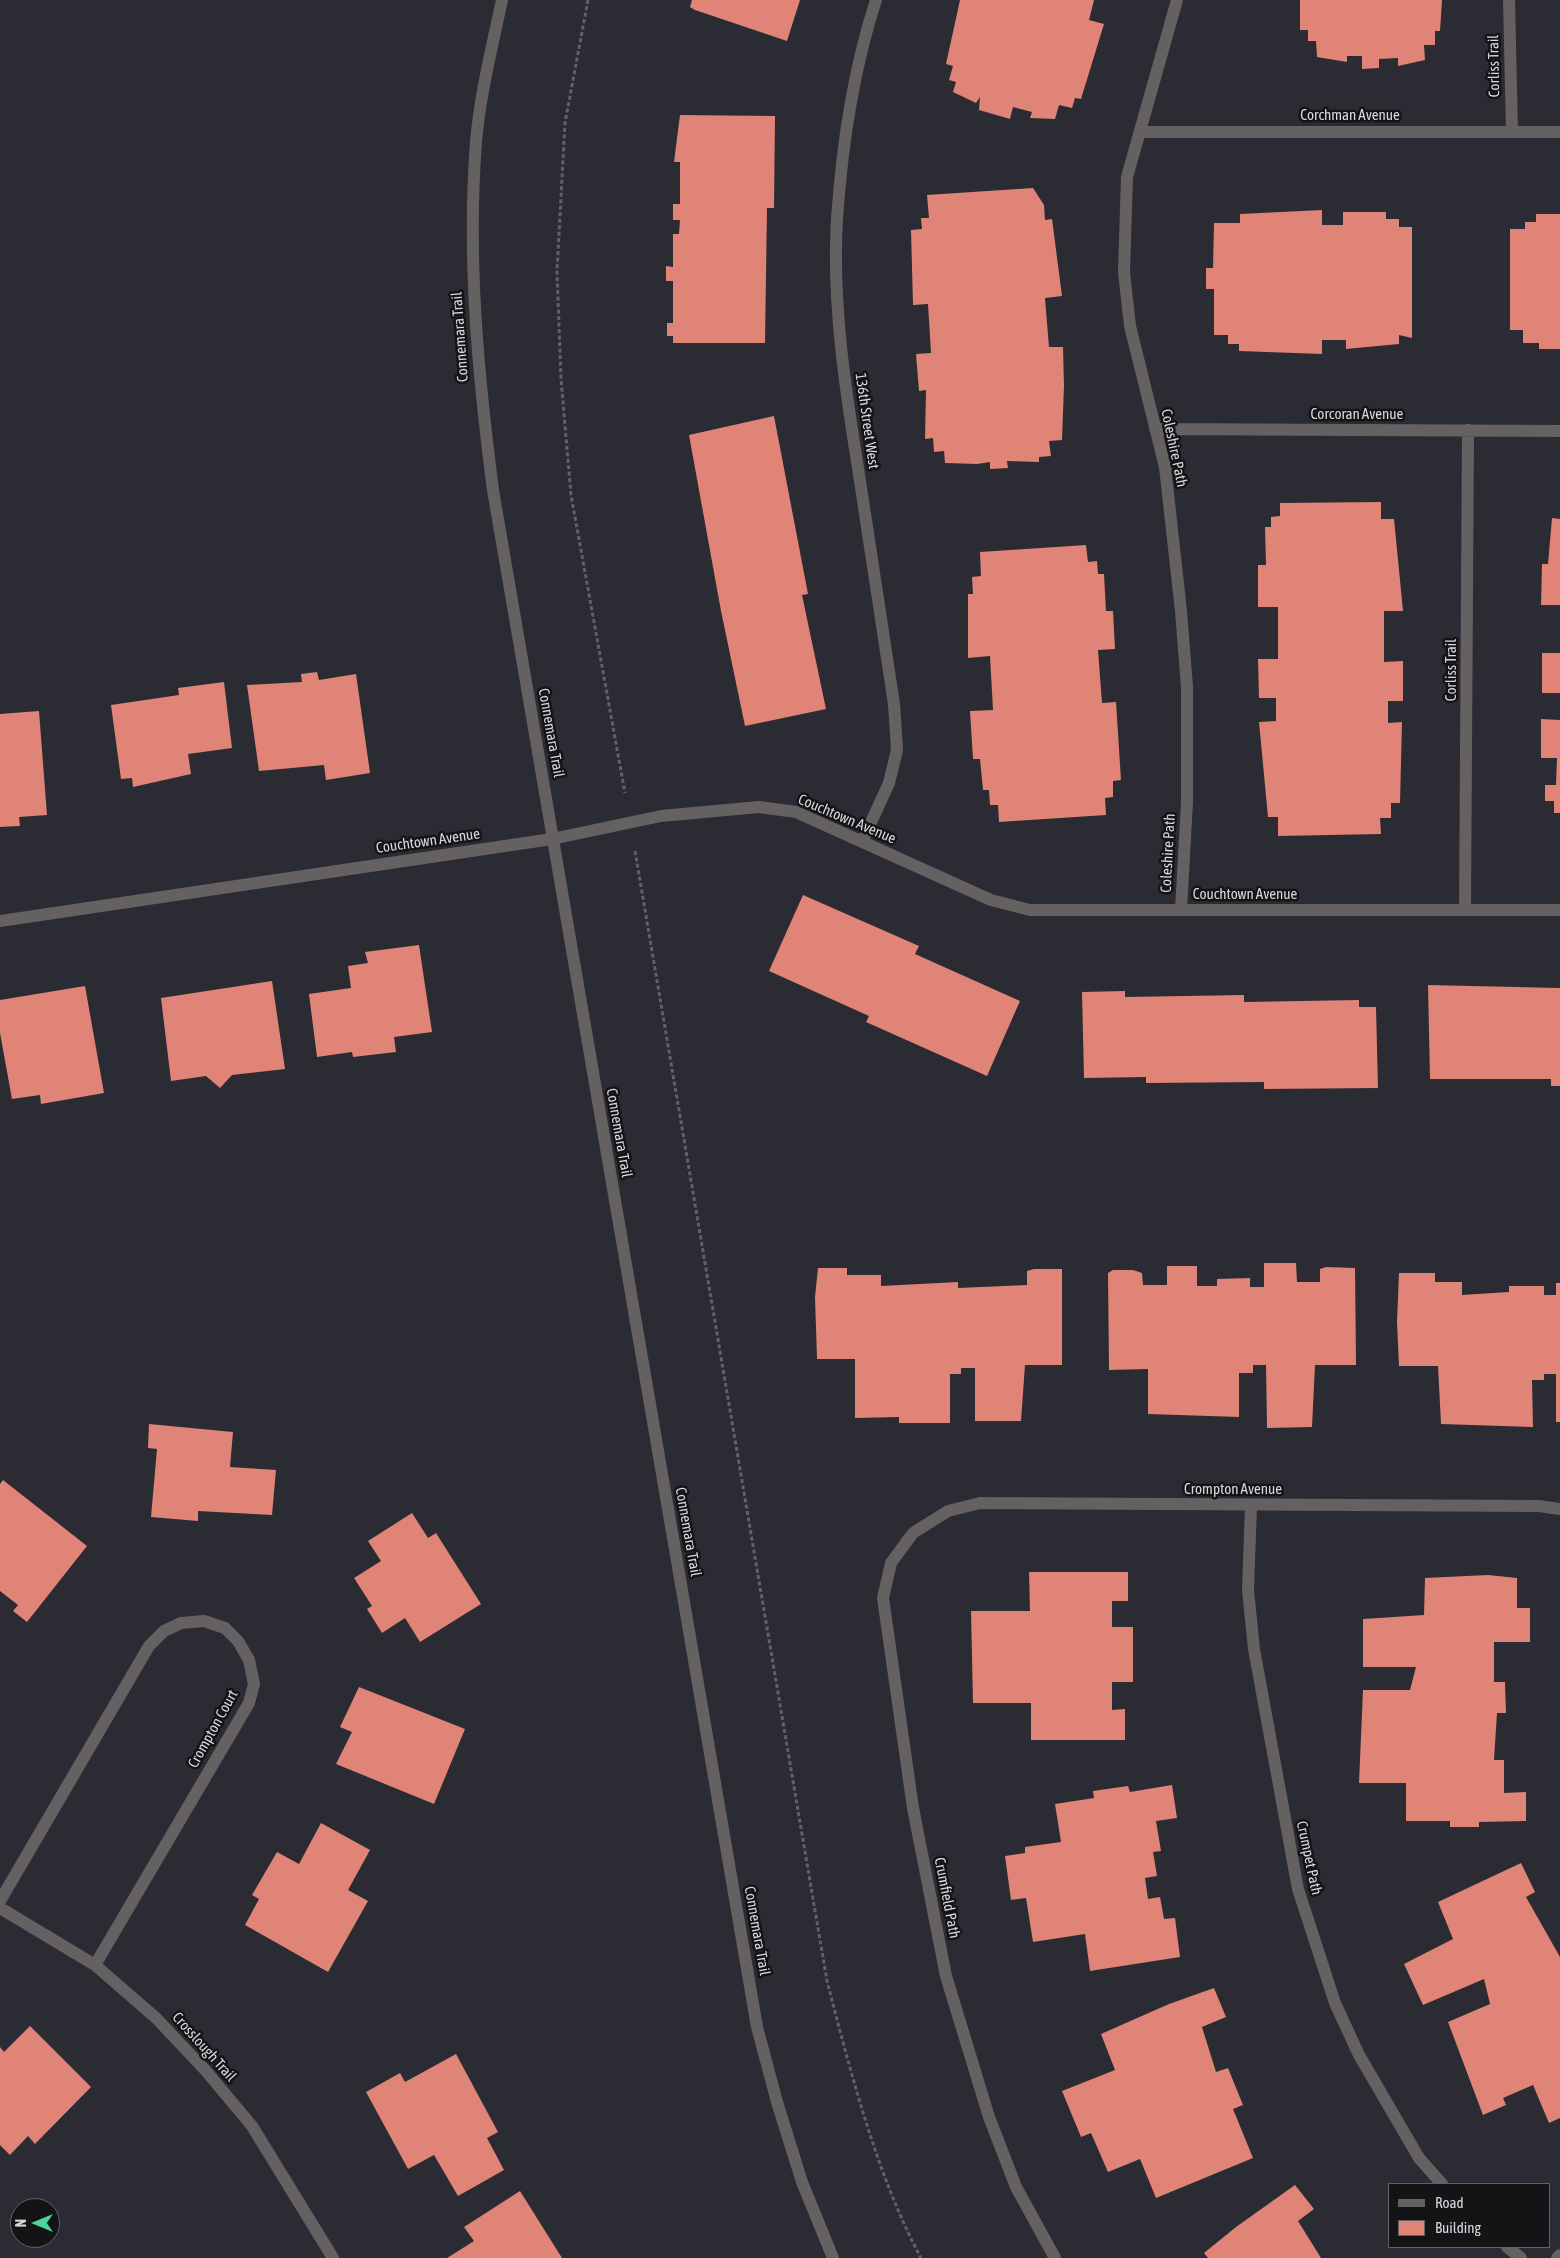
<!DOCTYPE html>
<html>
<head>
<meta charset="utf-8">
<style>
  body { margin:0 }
  #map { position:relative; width:1560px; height:2258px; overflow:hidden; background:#2b2b33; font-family:"Asap Condensed",sans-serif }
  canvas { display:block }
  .legend { position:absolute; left:1388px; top:2183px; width:162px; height:65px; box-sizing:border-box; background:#141417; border:1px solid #626266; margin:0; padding:6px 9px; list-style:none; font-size:15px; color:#d8d8dd }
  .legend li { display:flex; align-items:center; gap:10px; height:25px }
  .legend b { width:25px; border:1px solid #626266 }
  .north { position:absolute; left:10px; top:2198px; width:50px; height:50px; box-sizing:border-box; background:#141417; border:1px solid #626266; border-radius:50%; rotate:270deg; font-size:14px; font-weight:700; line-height:20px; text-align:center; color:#d8d8dd }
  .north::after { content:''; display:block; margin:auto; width:18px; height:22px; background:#4bd49b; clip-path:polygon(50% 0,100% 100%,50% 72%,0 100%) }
</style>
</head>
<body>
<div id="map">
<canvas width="1560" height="2258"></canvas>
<ul class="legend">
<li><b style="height:6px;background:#656163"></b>Road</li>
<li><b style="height:14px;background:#df8477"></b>Building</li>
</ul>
<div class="north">N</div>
</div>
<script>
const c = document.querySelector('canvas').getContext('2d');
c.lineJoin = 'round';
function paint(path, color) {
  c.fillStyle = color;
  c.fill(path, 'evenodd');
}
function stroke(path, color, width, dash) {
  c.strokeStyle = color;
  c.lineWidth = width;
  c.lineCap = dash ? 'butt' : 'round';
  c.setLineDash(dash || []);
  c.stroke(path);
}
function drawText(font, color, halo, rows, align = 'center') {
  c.font = font + ' "Asap Condensed",sans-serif';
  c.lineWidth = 5;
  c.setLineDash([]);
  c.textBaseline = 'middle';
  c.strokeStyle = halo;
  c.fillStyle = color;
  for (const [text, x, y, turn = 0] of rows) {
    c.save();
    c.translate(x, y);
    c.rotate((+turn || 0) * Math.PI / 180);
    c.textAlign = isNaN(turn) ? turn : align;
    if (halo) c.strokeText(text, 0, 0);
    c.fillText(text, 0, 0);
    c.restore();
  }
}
const building = new Path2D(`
  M692,0H800L787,41L695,10L690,7Z
  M960,0H1094L1089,20L1104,24L1081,99L1075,98L1072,108L1059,105L1055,119L1030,118L1032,112L1013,107L1010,119L979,110L980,97L976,103L953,92L956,82L949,80L953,66L946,64Z
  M1300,0H1442L1440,31H1435V45H1424L1425,60L1398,66V58L1379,59V68L1362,69V56H1347V62L1317,57L1316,41H1308V30H1300Z
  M680,115L775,116L774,208H767L765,343H673V336H667V323H673V281H666V266L673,267V234H679L680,220H673V204H680V162H674Z
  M1033,188L1044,205L1045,220L1052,219L1062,296L1045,298L1049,347H1063L1064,386L1062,440L1049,441L1051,456L1039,457V462L1007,461L1008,468L990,469V462L977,464L945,463L944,451L934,452L933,438L925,439L926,390L919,391L916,354L931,353L928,304L913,305L911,230L922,229L921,218H929L927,195Z
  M1322,210V225H1343V212H1386V219H1399V227H1412V338L1399,335V344L1346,349V340H1322V354L1239,351V344H1228V335H1214V289H1206V268H1213L1214,223H1240V214Z
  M1536,214H1560V349H1539V343H1523V330H1510V229H1525V222H1536Z
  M774,416L808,594L802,595L826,709L745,726L721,611L689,435Z
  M1381,502V519H1394L1403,611H1384V662L1403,661V701H1388V723L1402,722L1400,803H1391V818H1380L1381,834L1278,836V817H1268L1259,722L1276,721V698H1259L1258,659H1278V607H1258V565H1266L1265,527H1271V517L1280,516V503Z
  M1552,518L1560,519V605H1541L1542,564H1548Z
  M1086,545L1088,562L1097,561L1098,574H1104L1106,611H1113L1115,649L1098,650L1102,703L1116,702L1121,780L1113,781V797L1105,798L1106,815L999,822L998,805H990L989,790H983L980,759H973L970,711L993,710L990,656L968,658V594H973L972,577L981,576L980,552Z
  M1542,653H1560V693H1542Z
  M317,672L319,680L356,674L370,773L326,780L324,765L259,771L247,685L302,682L301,674Z
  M224,682L232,748L188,754L191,774L133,787L132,778L121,779L111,705L179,695L178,688Z
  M39,711L47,815L19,817L20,826L0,827V714Z
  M1541,719L1560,720V813H1554V801H1545V785H1556L1557,758H1541Z
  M803,895L919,946L915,954L1020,1001L987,1076L866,1022L869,1016L769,971Z
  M419,945L432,1032L394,1037L396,1052L353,1057L352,1052L317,1057L309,994L351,988L348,966L368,963L365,952Z
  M272,981L285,1069L232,1075L220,1088L206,1076L171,1081L161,998Z
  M1428,985L1560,988V1086H1551V1079H1430Z
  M85,986L104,1093L41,1104L40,1095L12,1099L0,1033V1000Z
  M1125,991V997L1244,995V1002L1359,1000V1007H1376L1378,1088L1264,1089V1082L1146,1083V1077L1084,1078L1082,992Z
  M1264,1263H1296L1297,1282H1320V1269L1326,1267L1355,1268L1356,1365H1315L1312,1427L1267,1428L1266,1365H1253V1373H1239V1417L1148,1414V1369L1109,1370L1108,1273L1113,1270H1133L1142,1273L1143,1285H1167V1266H1197V1286H1217V1279L1250,1278V1287H1264Z
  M818,1268H847V1275H881V1286L958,1282V1288L1027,1285V1271L1034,1269H1062V1365H1025L1021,1421H975V1368H961V1374H950V1423H899V1417L855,1418V1359H817L815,1297Z
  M1399,1273H1435V1282H1462V1295L1509,1292V1286H1544V1295H1556V1283H1560V1422H1556V1374H1544V1380H1532L1533,1427L1441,1424L1438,1366H1399L1397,1322Z
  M149,1424L233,1432L230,1467L276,1470L272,1515L198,1511V1521L151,1517L157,1449L148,1448Z
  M3,1480L87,1546L27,1622L13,1611L18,1605L0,1591V1484Z
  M412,1513L428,1538L436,1533L481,1604L420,1642L405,1618L382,1633L367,1609L372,1606L354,1578L381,1561L368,1541Z
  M1029,1572H1128V1601H1112V1627H1133V1682H1112V1710L1125,1709V1740H1031V1703H973L971,1611H1030Z
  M1488,1575L1517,1578V1608H1530V1642H1494V1682H1505L1506,1713H1497L1494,1760H1504V1793L1526,1792V1821L1479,1822V1827H1450V1821H1406V1783H1359L1363,1690H1410L1416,1667H1363V1619L1424,1615L1425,1578Z
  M359,1687L465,1729L434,1804L336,1764L352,1732L340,1727Z
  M1172,1785L1177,1818L1156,1821L1161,1851L1153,1852L1157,1876L1145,1878L1148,1899L1160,1897L1164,1919L1175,1918L1180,1957L1090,1971L1085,1934L1033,1942L1026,1898L1011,1900L1005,1856L1025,1853V1847L1061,1842L1055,1804L1094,1798L1093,1791L1128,1786L1130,1792Z
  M321,1823L370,1850L348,1890L368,1901L328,1972L245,1925L259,1899L252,1895L277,1852L299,1864Z
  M1521,1863L1535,1892L1526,1897L1560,1957V2118L1549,2123L1533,2085L1503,2098L1506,2105L1483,2115L1448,2022L1490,2004L1484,1979L1423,2005L1404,1964L1453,1939L1438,1902Z
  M1214,1988L1226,2017L1202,2027L1216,2072L1228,2068L1243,2105L1233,2109L1253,2158L1156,2198L1140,2159L1108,2172L1091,2133L1081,2137L1062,2091L1115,2070L1101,2034L1169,2004Z
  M30,2026L91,2087L35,2144L28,2136L10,2155L0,2145V2047L4,2052Z
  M456,2054L498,2132L487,2138L504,2170L458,2196L434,2155L408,2169L366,2092L400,2073L405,2082Z
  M1295,2185L1314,2209L1298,2221L1321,2258H1208L1204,2253L1236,2227Z
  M520,2191L562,2258H447L474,2241L464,2227Z`);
const path = new Path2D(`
  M588,0L565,123L557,271L561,379L571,495L625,793
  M635,851L827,1981C851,2073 876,2174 921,2258`);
const minor = new Path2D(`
  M502,0C492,47 480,95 476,142C467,259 478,374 493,490L757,2027L777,2102L802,2182L833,2258
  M1177,0L1127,177L1124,272L1130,326L1165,467L1181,611L1187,687V802L1181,910
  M1509,0L1512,131
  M1140,132H1560
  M1155,429L1560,431
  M862,842L889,783L897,750L894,704C882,625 870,547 858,468C845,387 832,302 837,219C842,145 853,71 876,0
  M1465,910L1468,430
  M0,921L552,839L661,816L759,807L796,812L991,900L1030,910H1560
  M1251,1506L1248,1590L1254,1649L1298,1889L1335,2003L1359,2055L1419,2158L1442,2184
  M0,1901L149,1646L164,1631L181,1623L204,1621L225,1628L238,1641L249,1660L254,1684L249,1703L95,1965
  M0,1908L95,1965L156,2018L206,2071L252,2126L333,2258
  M1507,2247L1521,2258
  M1055,2258L1016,2187L989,2117L946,1976L913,1808L883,1598L891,1563L913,1533L948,1511L980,1503L1539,1506L1560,1509
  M1557,2258L1560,2255`);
const streetNames = [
  ["Corliss Trail",1494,66,-91],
  ["Corchman Avenue",1350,115],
  ["Connemara Trail",460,337,-94],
  ["Corcoran Avenue",1357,414],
  ["136th Street West",867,421,82],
  ["Coleshire Path",1174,448,78],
  ["Corliss Trail",1451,670,-90],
  ["Connemara Trail",551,733,80],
  ["Couchtown Avenue",847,819,23],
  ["Couchtown Avenue",428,841,-8],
  ["Coleshire Path",1168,853,-87],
  ["Couchtown Avenue",1245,894],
  ["Connemara Trail",619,1133,80],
  ["Crompton Avenue",1233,1489],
  ["Connemara Trail",688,1532,80],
  ["Crompton Court",213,1729,-61],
  ["Crumpet Path",1309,1858,78],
  ["Crumfield Path",947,1898,79],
  ["Connemara Trail",757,1931,80],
  ["Crosslough Trail",204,2047,48]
];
paint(building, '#df8477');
stroke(path, '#616168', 3, [4, 2.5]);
stroke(minor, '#656163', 12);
drawText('15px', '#d8d8dd', '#141417', streetNames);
</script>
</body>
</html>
